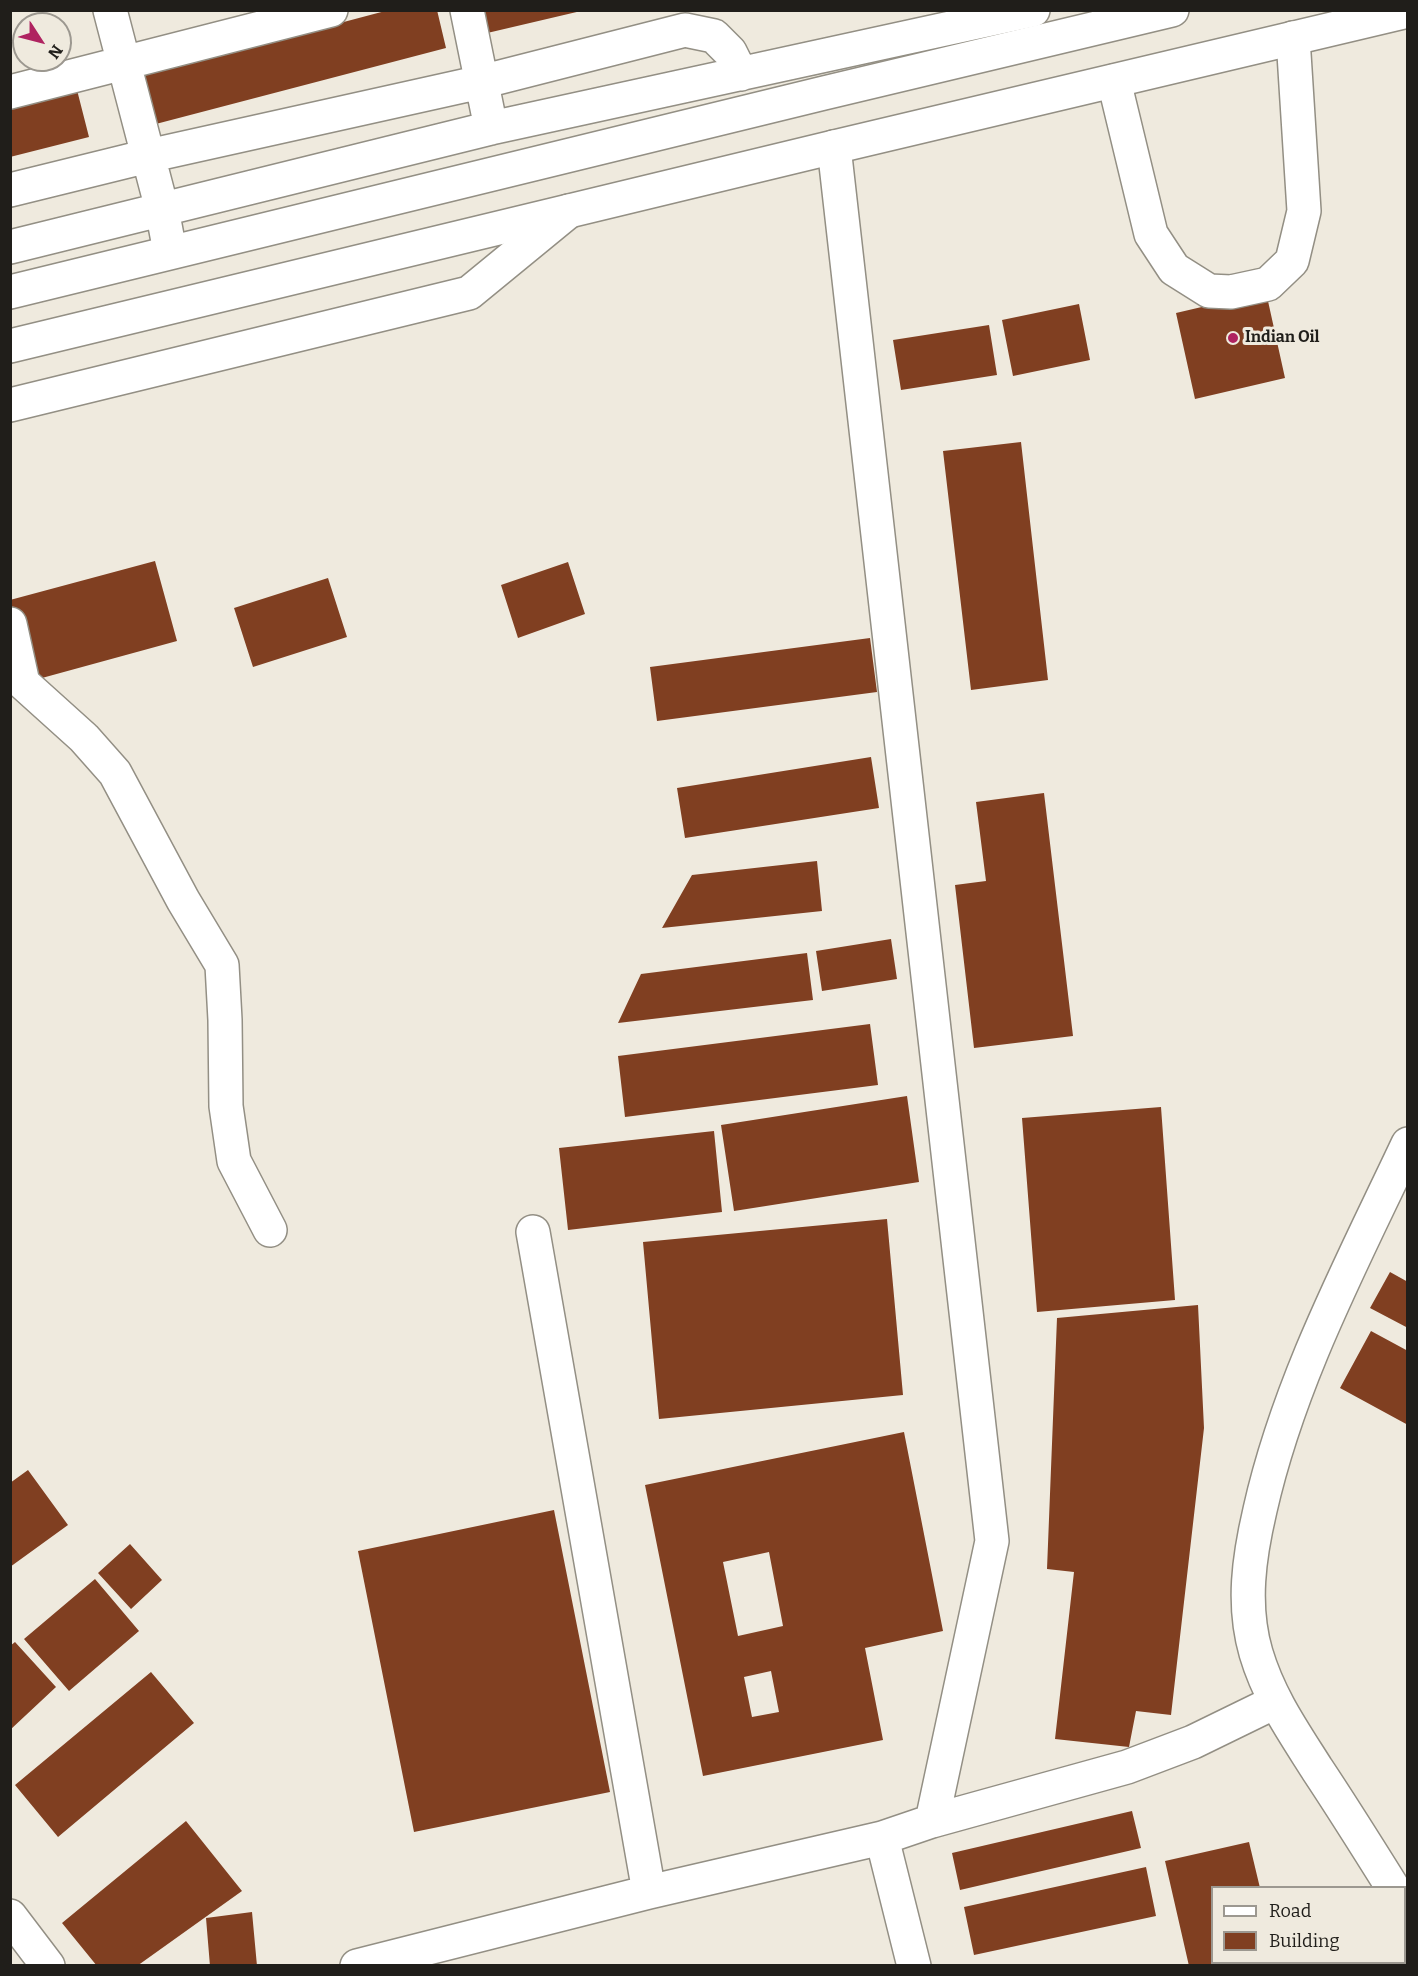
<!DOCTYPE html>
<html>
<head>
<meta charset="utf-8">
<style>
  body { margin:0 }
  #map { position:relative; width:1418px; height:1976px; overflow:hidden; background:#efeade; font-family:Bitter,serif }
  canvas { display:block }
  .frame { position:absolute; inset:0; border:12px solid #201e1a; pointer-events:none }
  .legend { position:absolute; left:1211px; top:1886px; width:195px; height:78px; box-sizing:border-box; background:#efeade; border:2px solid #9c9890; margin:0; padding:8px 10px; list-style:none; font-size:18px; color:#201e1a }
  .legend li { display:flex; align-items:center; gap:12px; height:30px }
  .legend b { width:30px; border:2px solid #9c9890 }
  .north { position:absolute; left:12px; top:12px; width:60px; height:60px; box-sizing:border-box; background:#efeade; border:2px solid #9c9890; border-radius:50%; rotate:126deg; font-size:16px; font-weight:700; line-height:24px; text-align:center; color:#201e1a }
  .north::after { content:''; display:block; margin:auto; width:21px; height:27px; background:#af2360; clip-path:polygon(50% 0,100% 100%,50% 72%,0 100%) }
</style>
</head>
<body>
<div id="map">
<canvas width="1418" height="1976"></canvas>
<div class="frame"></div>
<ul class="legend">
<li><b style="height:8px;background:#fff"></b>Road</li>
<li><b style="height:16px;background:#803f21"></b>Building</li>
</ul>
<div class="north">N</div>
</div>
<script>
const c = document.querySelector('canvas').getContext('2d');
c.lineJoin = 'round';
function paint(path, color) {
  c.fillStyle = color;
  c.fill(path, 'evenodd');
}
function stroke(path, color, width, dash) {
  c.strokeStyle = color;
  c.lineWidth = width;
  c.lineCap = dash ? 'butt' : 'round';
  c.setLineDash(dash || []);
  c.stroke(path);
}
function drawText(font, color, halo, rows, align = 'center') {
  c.font = font + ' Bitter,serif';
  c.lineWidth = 6;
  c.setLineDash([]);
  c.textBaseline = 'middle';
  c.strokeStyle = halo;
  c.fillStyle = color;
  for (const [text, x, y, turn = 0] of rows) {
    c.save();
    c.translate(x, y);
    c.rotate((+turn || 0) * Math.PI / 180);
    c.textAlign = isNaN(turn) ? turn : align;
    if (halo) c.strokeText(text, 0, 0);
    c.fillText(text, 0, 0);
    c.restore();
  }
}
const building = new Path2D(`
  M389,10H437L446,48L152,125L140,76Z
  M478,10H581V11L483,34Z
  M77,90L89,137L10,157V107Z
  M1266,292L1285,378L1195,399L1176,313Z
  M1079,304L1090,360L1013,376L1002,320Z
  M989,325L997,375L901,390L893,340Z
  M1021,442L1048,680L971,690L943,451Z
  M155,561L177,641L31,681L10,607V600Z
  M568,562L585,614L518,638L501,585Z
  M328,578L347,637L253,667L234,608Z
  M870,638L877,692L657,721L650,667Z
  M871,757L879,808L685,838L677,788Z
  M1044,793L1073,1036L974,1048L955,885L986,881L976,802Z
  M817,861L822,911L662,928L692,875Z
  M891,939L897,979L822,991L816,951Z
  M807,953L813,1000L618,1023L641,974Z
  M870,1024L878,1085L625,1117L618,1056Z
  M907,1096L919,1182L734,1211L721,1125Z
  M1161,1107L1175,1300L1037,1312L1022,1118Z
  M714,1131L722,1212L568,1230L559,1148Z
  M887,1219L903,1395L659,1419L643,1242Z
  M1390,1272L1408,1282V1328L1370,1308Z
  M1198,1305L1204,1428L1171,1715L1136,1711L1129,1747L1055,1739L1074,1572L1047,1569L1057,1318Z
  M1371,1331L1408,1351V1425L1340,1388Z
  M904,1432L943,1631L865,1648L883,1740L703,1776L645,1485ZM769,1552L783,1626L738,1636L723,1562ZM771,1671L779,1712L752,1717L744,1677Z
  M28,1470L68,1525L10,1567V1483Z
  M554,1510L610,1792L414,1832L358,1551Z
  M130,1544L162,1580L131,1609L98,1573Z
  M95,1579L139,1631L69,1691L24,1639Z
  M15,1642L56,1687L10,1730V1646Z
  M151,1672L194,1723L58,1837L15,1785Z
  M1132,1811L1141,1848L960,1890L952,1853Z
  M186,1821L242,1891L137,1966H97L62,1923Z
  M1249,1842L1260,1888H1212V1962H1276L1277,1966H1189L1165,1861Z
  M1146,1867L1156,1916L974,1955L964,1907Z
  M252,1912L257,1966H210L206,1918Z`);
const minor = new Path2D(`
  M110,10L162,209L170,252
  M467,10L491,128
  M1114,81L1151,234L1174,269L1209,291L1231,292L1268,284L1292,261L1304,211L1293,38
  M10,92L331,10
  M834,147L992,1541L932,1821
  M10,190L148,156L481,82L685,30L714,36L730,52L741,74
  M10,247L491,128L1033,10
  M10,405L469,293L569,211
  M10,624L23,683L84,738L115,773L183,900L222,965L225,1020L226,1106L234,1161L270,1230
  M533,1232L649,1892
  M882,1838L914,1966
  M1393,1888C1368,1848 1343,1808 1317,1769C1293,1731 1269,1697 1256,1653C1242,1605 1249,1557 1260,1510C1289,1381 1352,1263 1408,1144
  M1404,1909L1408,1914
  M10,1916L48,1966
  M357,1966L649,1892L882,1838L932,1821L1127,1767L1193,1742L1275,1702`);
const highway = new Path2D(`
  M10,292L824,93L1172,10
  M10,346L834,147L1408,11`);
const markers = [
  [1233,338,6,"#af2360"]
];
const poiNames = [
  ["Indian Oil",1245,338]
];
paint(building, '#803f21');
stroke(minor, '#938f84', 36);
stroke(highway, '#938f84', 36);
stroke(minor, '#fff', 33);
stroke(highway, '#fff', 33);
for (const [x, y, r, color] of markers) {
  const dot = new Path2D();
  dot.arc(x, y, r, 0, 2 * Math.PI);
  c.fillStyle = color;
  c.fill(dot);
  stroke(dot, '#efeade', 2);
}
drawText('bold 16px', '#201e1a', '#efeade', poiNames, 'left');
</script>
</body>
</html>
